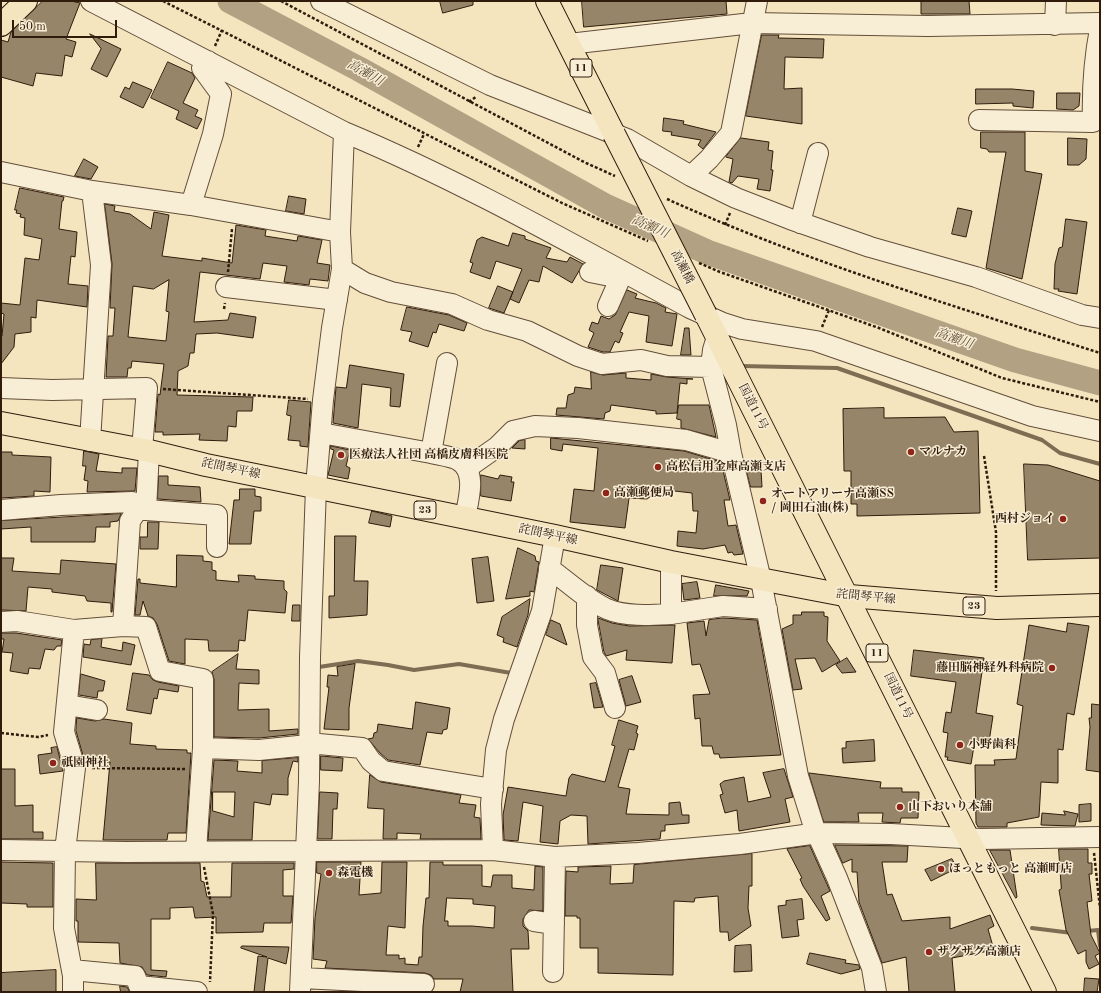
<!DOCTYPE html>
<html>
<head>
<meta charset="utf-8">
<style>
  body { margin:0 }
  #map { position:relative; width:1101px; height:993px; overflow:hidden; background:#f4e5bf; font-family:"Old Standard TT",serif }
  canvas { display:block }
  .frame { position:absolute; inset:0; border:2px solid #311c0c; pointer-events:none }
  .scale { position:absolute; left:12px; top:20px; width:105px; height:18px; box-sizing:border-box; border:2px solid #311c0c; border-top:0; padding-left:5px; font-size:12px; line-height:14px; white-space:nowrap; color:#311c0c; -webkit-text-stroke:3px #f8eed5; paint-order:stroke }
</style>
</head>
<body>
<div id="map">
<canvas width="1101" height="993"></canvas>
<div class="frame"></div>
<div class="scale">50 m</div>
</div>
<script>
const c = document.querySelector('canvas').getContext('2d');
c.lineJoin = 'round';
function stroke(path, color, width, dash) {
  c.strokeStyle = color;
  c.lineWidth = width;
  c.lineCap = dash ? 'butt' : 'round';
  c.setLineDash(dash || []);
  c.stroke(path);
}
function paint(path, color) {
  c.fillStyle = color;
  c.fill(path, 'evenodd');
}
function drawText(font, color, halo, rows, align = 'center') {
  c.font = font + ' "Old Standard TT","Noto Serif JP",serif';
  c.lineWidth = 3;
  c.setLineDash([]);
  c.textBaseline = 'middle';
  c.strokeStyle = halo;
  c.fillStyle = color;
  for (const [text, x, y, turn = 0] of rows) {
    c.save();
    c.translate(x, y);
    c.rotate((+turn || 0) * Math.PI / 180);
    c.textAlign = isNaN(turn) ? turn : align;
    if (halo) c.strokeText(text, 0, 0);
    c.fillText(text, 0, 0);
    c.restore();
  }
}
const stream = new Path2D(`
  M740,366L837,368L1042,440L1060,453L1100,464
  M319,667L358,661L388,665L414,670L459,664L511,673
  M819,820L836,821L846,825
  M1032,928L1072,933
  M1087,931L1098,930L1100,946`);
const river = new Path2D(`
  M230,1L359,69L605,206L707,252L1015,360L1100,383`);
const building = new Path2D(`
  M43,1H71L80,3L66,39L76,42L72,57L65,55L62,76L36,73L33,86L1,77V40L8,42L11,32Z
  M440,1H473V5L443,13Z
  M582,1H726L727,14L584,27Z
  M926,1H969L970,14H921V2Z
  M90,34L121,49L107,77L91,69L101,49Z
  M762,35H779L778,38L824,39L823,58L785,57L784,89L802,88V124L746,116Z
  M168,62L192,73L195,78L183,103L198,110L195,116L202,119L197,129L176,119L179,111L151,98Z
  M133,82L152,90L143,108L120,97L125,87L129,89Z
  M976,89H1012L1034,91L1033,108L1013,106V103L976,104Z
  M1057,93H1080L1079,106L1073,110L1057,109Z
  M664,118L684,121L683,124L716,132L703,149L698,145L701,140L671,135L672,132L663,131Z
  M981,132H1025V171L1042,174L1022,279L986,268L1006,152H989L987,149L981,148Z
  M741,138L769,142L768,150L773,151L771,170H773L770,191L757,189L759,179L738,176L732,183L729,182L733,159L726,157Z
  M1068,138L1087,139L1086,159L1079,165H1068Z
  M84,159L98,167L91,179L75,176Z
  M20,188L64,197L63,201H62L59,229L77,232L75,257L71,256L68,284L88,286L87,307L37,300L36,318L31,317V332L15,334L14,347L1,364V336H2L4,314L1,313V303L20,305L25,258L39,260L42,239L24,235L25,218L20,217L21,214L16,213L17,210H15Z
  M289,196L306,199L304,214L286,211Z
  M105,204L115,206L114,211L130,214L151,229L154,212L169,215L162,256L202,261V258L232,263L236,225L266,230L265,236L297,241L298,236L322,240L317,263L330,265L328,281L310,279L309,285L284,282L287,266L263,263L260,279L200,272L194,322L228,320L230,313L256,317L253,338L217,333L196,334L194,353H190L188,366L178,371L177,395L253,397L252,411H237L236,427L228,426L227,441L199,440L200,434L163,435V432H155L158,394L160,395L164,364L132,361L131,368H128L127,377H106L108,336H113L115,308H110L112,264ZM169,280L166,311L169,312L166,341L128,337L133,286L153,289Z
  M958,208L972,211L966,237L952,234Z
  M1066,219L1087,222L1077,294L1058,291L1059,289H1054L1055,264L1059,248L1062,247Z
  M513,233L525,236V239L551,248L546,258L567,262L570,257L583,264L572,283L543,266L539,282L529,280L519,303L510,299L522,269L496,261L490,279L470,272L473,263L470,262L477,240L482,237L508,246Z
  M498,286L513,292L504,313L489,308Z
  M627,290L637,294L635,298L656,303L666,308L665,312L677,314L672,346L646,342L649,316L629,312L620,332L623,333L619,343L615,341L610,352H603L588,347L594,333L589,330L592,322L598,324L601,316L609,319L615,315Z
  M407,307L449,315L467,323L464,331L439,324L436,333L433,332L428,347L409,341L412,332L401,330Z
  M685,328H689L691,355H681Z
  M350,365L404,374L400,407L390,406L391,388L362,384L358,428L333,423L336,387L346,388Z
  M591,372L603,375L626,373V378L651,380V374L667,377L693,379H687V384L680,383L677,413L656,414V411L611,405L610,411L605,413L604,419L556,415L557,408H566L568,395L574,393L575,387L591,389Z
  M289,400L311,402L308,447L300,446V441L288,440L291,416L287,415Z
  M679,405H709L716,437L681,428V420L677,419Z
  M884,408V418L945,417L954,432L978,431L980,513L857,516V504H851V471H844L843,409Z
  M551,438L684,451L721,462L730,500H724L728,526L736,525L743,554L734,555L732,552L728,553L725,545L703,549L677,546L678,531L696,533L698,511H693L692,493L666,490L663,495L658,491L647,499L629,498L625,528L570,522L574,489L594,491L598,448L563,444L562,451L551,449Z
  M525,440V449L512,448L519,441Z
  M331,446L350,450L346,466L350,468L348,479L328,475L334,450L331,449Z
  M84,451L99,454L96,471L122,473V468H137L135,491L87,492L88,481L84,480L86,466H83Z
  M1,452H12V455L51,457L50,492L34,491V496L1,498Z
  M745,464L758,465V470H761L762,487H751Z
  M1024,464L1048,465L1100,481V558L1028,560Z
  M481,475L498,479L500,475L512,477L511,482H514L511,501L481,496Z
  M159,476H168V485L200,487L201,502L158,499Z
  M240,489H255V496L261,497V511H254L251,544H229L234,500H239Z
  M372,511L392,516L390,527L369,523Z
  M121,514L118,521L110,522V527H96L95,542H31V527L1,529V521Z
  M148,522H159L158,549H140V537H147Z
  M335,536H356L354,581H368L367,615L329,618V596H334Z
  M518,548L535,556L536,561L539,562L534,592L530,591V596L506,599Z
  M177,555L203,556V561L212,562V570L216,571V580L239,582L238,575L255,576V579L284,581V589L287,592L285,613L248,610L245,641L239,640L238,651H209L208,640L185,639V664L169,661L157,624L153,618L148,616L143,601L140,615H135L138,579H140V583L176,587Z
  M488,557L494,601L477,603L472,559Z
  M1,558H14L12,571L60,574L61,560L116,564L112,612H111V603L87,601L85,596L52,592V589L28,587L26,611L1,610Z
  M601,565L623,568L618,601L597,590Z
  M697,582L700,598L684,600L682,584Z
  M716,585L749,591L747,596H714Z
  M530,599L528,615L517,647L503,642L504,638L497,635L502,617Z
  M293,605H300V621H292Z
  M802,612H824V616L828,617L827,641L840,661L822,672L815,658L795,659L802,689L793,690L782,629L793,624V615H801Z
  M598,618L612,623L629,626L675,625L672,663L626,660L627,650L606,656L604,652Z
  M723,618L757,620L781,755L720,758L719,754H714L712,746H702L700,718L695,719L693,695L710,694L700,664L692,665L687,623L704,621L706,636L709,620Z
  M551,620L560,624L567,645L546,635Z
  M1068,623L1089,626L1074,715L1067,713L1063,750L1058,749V783L1041,782L1039,817L1007,823V827H978L976,823L975,765H995L994,760L1016,759L1023,706L1017,704L1029,625L1066,632Z
  M1,633H16L62,640L61,646H57L54,650L45,649L40,669L29,668L28,674L10,671L13,653L2,652L4,639H1Z
  M102,639L101,647L122,651L123,642L135,645L131,665L83,657L84,644L90,645L91,640Z
  M914,650L984,658L976,713L993,716L989,742L975,740L971,764L947,760L948,757H945L948,733L943,732L946,712L951,713L956,682L911,676Z
  M238,654L236,669L259,670V684L239,683L238,710L269,709V731L298,729V734L259,738L214,737V679L212,672Z
  M847,658L856,672L842,673L836,665Z
  M355,664L349,708V730L324,729L329,687H327L328,675L338,676L337,667Z
  M133,673L149,675L153,680L158,682L179,686L178,692L159,689L157,699L154,698L151,714L127,710Z
  M81,674L105,681L103,691H98L97,698L79,695Z
  M632,676L641,702L626,706L619,680Z
  M596,683L603,707L594,708L590,684Z
  M416,702L450,708L447,729L443,730L442,734L427,732L420,765L388,760L380,753L368,739L373,738L374,733L377,732L378,724L412,729Z
  M1092,704L1100,705V772L1086,770L1090,727L1089,718H1091Z
  M77,718L95,721L104,719L132,723L130,744L156,746V749L187,750V753H191L186,833H168L167,840H103L110,762H94L92,759H84L76,731Z
  M619,720L638,726L636,733L638,734L634,750L629,749L618,787L630,789L626,814L669,815V803L680,802L682,815H689V823L665,825V831H661L660,839L588,844L587,816L571,815L560,821L558,844L540,842L543,806L523,802L518,841L504,840L503,815L508,787L566,796L569,778L572,774L605,782L615,746L612,745Z
  M874,740L875,761L843,763L842,748H846V742Z
  M57,747L63,771L40,774L38,755L52,753L51,748Z
  M321,756L343,758L342,771L321,770Z
  M298,758V762L293,761L288,778V795L272,794L270,805L254,802L252,840H208L214,760L238,761L237,771L262,773V761ZM213,792H235L234,817L213,811Z
  M1,769H15V806L33,805V832H43V839H1Z
  M784,769L793,797L785,799L790,822L739,831L737,810L725,813L720,795L723,794L720,784L724,781L744,777L748,802L771,797L763,773Z
  M809,773L881,782L880,788H902V792H919L918,818H901L900,823L882,822L883,813H858L859,822H824Z
  M370,775L381,782L461,795L459,803L476,805L474,817L480,818L481,839H420L421,834L397,833V839H383L384,809L368,808Z
  M320,792L338,793L337,809H333L332,839H318Z
  M1091,804V821L1079,822V805Z
  M1064,811L1078,814L1075,826L1041,825L1042,813L1065,815Z
  M835,845L908,846L907,862H882L887,895L892,894L902,921L950,917V929L990,915L994,926L988,929L994,950L952,958L955,992H909L906,957L882,963L859,902L857,872H852V859L843,863Z
  M810,846L830,891L821,896L830,919L826,921L803,886L800,879L802,878L787,849Z
  M1059,849H1088V863H1092V874H1089L1092,901L1087,902L1091,935L1100,953L1095,956L1099,964L1089,969L1086,962V950L1078,954L1066,930L1059,890L1061,889Z
  M990,850H1010L1017,897L1016,898Z
  M752,854V886H749L748,908L751,926L729,941L728,932H720L718,896L695,898L694,902L674,901L673,975L598,973V948H580V918H577V916H565L566,871L578,872V867L611,866L610,884L633,883L634,865Z
  M952,859L957,868L931,881L925,870Z
  M1,862L53,863V907H27V904L1,903Z
  M317,862H361L359,895L381,893L382,862H407L405,928L388,926L386,955H399V959L405,958V964L418,965L419,957H422L423,926L426,898H429L430,862H443V865H482V886L491,887L493,875H512V888L534,890L535,866L543,867V911L529,910L523,919V926L528,931L529,949H511L513,992H460L463,979H434L431,975L425,973L325,968L327,961L313,959L315,918L321,874L317,873ZM447,898L473,899V904L495,906L494,928L472,926H448V921H445Z
  M96,863H200L201,881L204,882L207,897H231L232,863H294V869L283,870V896H293L291,923H264L263,932L216,933V917L195,918L193,907L170,908V919H151V970L167,971L166,977L147,975L142,967L120,963L119,943L78,942V921H76V899L96,900Z
  M802,899L804,919L797,920L799,936L782,938L778,906L786,905V901Z
  M751,945L752,971L734,972L735,946Z
  M242,946L289,947L286,964L268,958L264,992H254L258,956L267,957L241,948Z
  M810,953L846,960L845,963L859,965L860,969L841,974L807,964Z
  M56,970V992H1V973Z
  M1085,978L1099,979L1097,992H1084Z
  M120,986L127,987L130,992H121Z`);
const path = new Path2D(`
  M163,1L562,203L648,241
  M281,1L584,162L615,176
  M215,46L222,30
  M469,102L477,96
  M418,147L424,134
  M667,199C807,262 954,306 1100,353
  M725,225L730,213
  M699,263L720,272L879,328L1002,378L1100,402
  M228,272L232,229
  M224,309L225,303
  M822,327L829,310
  M163,389L308,399
  M984,456L996,532V591
  M1,733L38,737L48,735
  M92,768L187,769
  M1094,853L1100,908
  M204,867L213,914L210,982`);
const minor = new Path2D(`
  M91,1L344,132C464,182 577,247 692,309L723,323L742,329L816,341L1032,416L1100,431
  M321,1L490,85L627,139L691,176L736,198L790,219L870,247L976,277L1082,315L1100,318
  M1055,25L1056,1
  M569,44L752,23L928,26L1100,23
  M979,120L1093,122C1092,90 1094,60 1100,29
  M1,172L92,191L191,205L340,232
  M691,176L709,159L731,133L757,1
  M191,205L213,134L221,94L202,68L208,61
  M800,223L818,153
  M342,269L365,283L391,292L452,304L488,320L527,331L578,356L602,364L641,360L667,366L711,367
  M590,272L620,278
  M226,287L337,300
  M608,306L623,272
  M717,337L713,350L711,367L726,425L731,453L761,580L798,776L814,827L837,878L872,968L876,992
  M447,363L431,453C439,455 450,456 458,460C478,471 468,501 465,518
  M1,388L52,390L147,388L142,450
  M321,433L431,453
  M90,441L101,265L92,191
  M467,468L497,447L513,431L535,426L578,428L686,440L731,453
  M1,510L61,505L132,502L138,509
  M146,510L217,515V547
  M671,562V614L723,606L767,609
  M549,568C568,582 587,600 607,609C626,617 652,615 671,614
  M587,596V625L593,657L605,673L615,708
  M1,622L17,621L74,630L123,626L130,521L138,509L146,510L149,451
  M123,626L146,627L160,671L203,679V748L196,851
  M67,705L97,710
  M308,743L362,748L371,761L383,771L493,789
  M203,748L259,750L308,745
  M1,850L126,852L493,850L555,857L638,853L740,844L818,833L891,834L981,839L1100,837
  M493,850L491,804L496,750L504,719L542,611L555,536
  M534,921L554,924
  M72,970L135,976L139,986L197,992
  M553,972L555,857
  M301,978L424,984
  M73,992V976L64,928L65,851L75,768L64,732L74,630
  M300,992L309,781L310,657L316,487L323,400L332,328L342,269L340,232L344,132`);
const major = new Path2D(`
  M1,25L26,1
  M1,423L149,451L206,465L555,536L671,562L849,596L997,608L1100,605`);
const highway = new Path2D(`
  M547,1L614,134
  M706,315L1045,992`);
const highwayBridge = new Path2D(`
  M614,134L706,315`);
const markers = [
  [911,452,4,"#8f2418"],
  [341,455,4,"#8f2418"],
  [658,467,4,"#8f2418"],
  [606,493,4,"#8f2418"],
  [763,501,4,"#8f2418"],
  [1063,519,4,"#8f2418"],
  [1052,668,4,"#8f2418"],
  [960,745,4,"#8f2418"],
  [53,763,4,"#8f2418"],
  [900,807,4,"#8f2418"],
  [941,869,4,"#8f2418"],
  [329,873,4,"#8f2418"],
  [929,952,4,"#8f2418"]
];
const shields = [
  [581,68,22],
  [425,510,22],
  [974,606,22],
  [877,653,22]
];
const shieldNames = [
  ["11",581,68],
  ["23",425,510],
  ["23",974,606],
  ["11",877,653]
];
const streetNames = [
  ["高瀬橋",682,267,63],
  ["国道11号",753,407,63],
  ["詫間琴平線",231,469,12],
  ["詫間琴平線",548,535,12],
  ["詫間琴平線",866,597,6],
  ["国道11号",898,696,64]
];
const poiNames = [
  ["マルナカ",919,452],
  ["医療法人社団 高橋皮膚科医院",349,455],
  ["高松信用金庫高瀬支店",666,467],
  ["高瀬郵便局",614,493],
  ["オートアリーナ高瀬SS",771,494],
  ["/ 岡田石油(株)",771,508],
  ["西村ジョイ",1055,519,"right"],
  ["藤田脳神経外科病院",1044,668,"right"],
  ["小野歯科",968,745],
  ["祇園神社",61,763],
  ["山下おいり本舗",908,807],
  ["ほっともっと 高瀬町店",949,869],
  ["森電機",337,873],
  ["ザグザグ高瀬店",937,952]
];
const waterNames = [
  ["高瀬川",365,73,29],
  ["高瀬川",650,227,24],
  ["高瀬川",954,339,19]
];
stroke(stream, '#7e6c53', 4);
stroke(river, '#b2a182', 25);
paint(building, '#968569');
stroke(building, '#311c0c', 1);
stroke(minor, '#624e39', 22);
stroke(major, '#311c0c', 24);
stroke(highway, '#311c0c', 24);
stroke(path, '#311c0c', 2.5, [3, 2]);
stroke(minor, '#f8eed5', 20);
stroke(major, '#f4e5bf', 22);
stroke(highway, '#f4e5bf', 22);
stroke(highwayBridge, '#311c0c', 24, []);
stroke(highwayBridge, '#f4e5bf', 22);
for (const [x, y, r, color] of markers) {
  const dot = new Path2D();
  dot.arc(x, y, r, 0, 2 * Math.PI);
  c.fillStyle = color;
  c.fill(dot);
  stroke(dot, '#f8eed5', 1.5);
}
for (const [x, y, w] of shields) {
  const box = new Path2D();
  box.roundRect(x - w / 2, y - 9, w, 18, 3);
  c.fillStyle = '#f8eed5';
  c.fill(box);
  stroke(box, '#311c0c', 1);
}
drawText('bold 11px', '#311c0c', null, shieldNames);
drawText('12px', '#311c0c', '#f8eed5', streetNames);
drawText('bold 12px', '#311c0c', '#f8eed5', poiNames, 'left');
drawText('italic 13px', '#65513b', '#f8eed5', waterNames);
</script>
</body>
</html>
